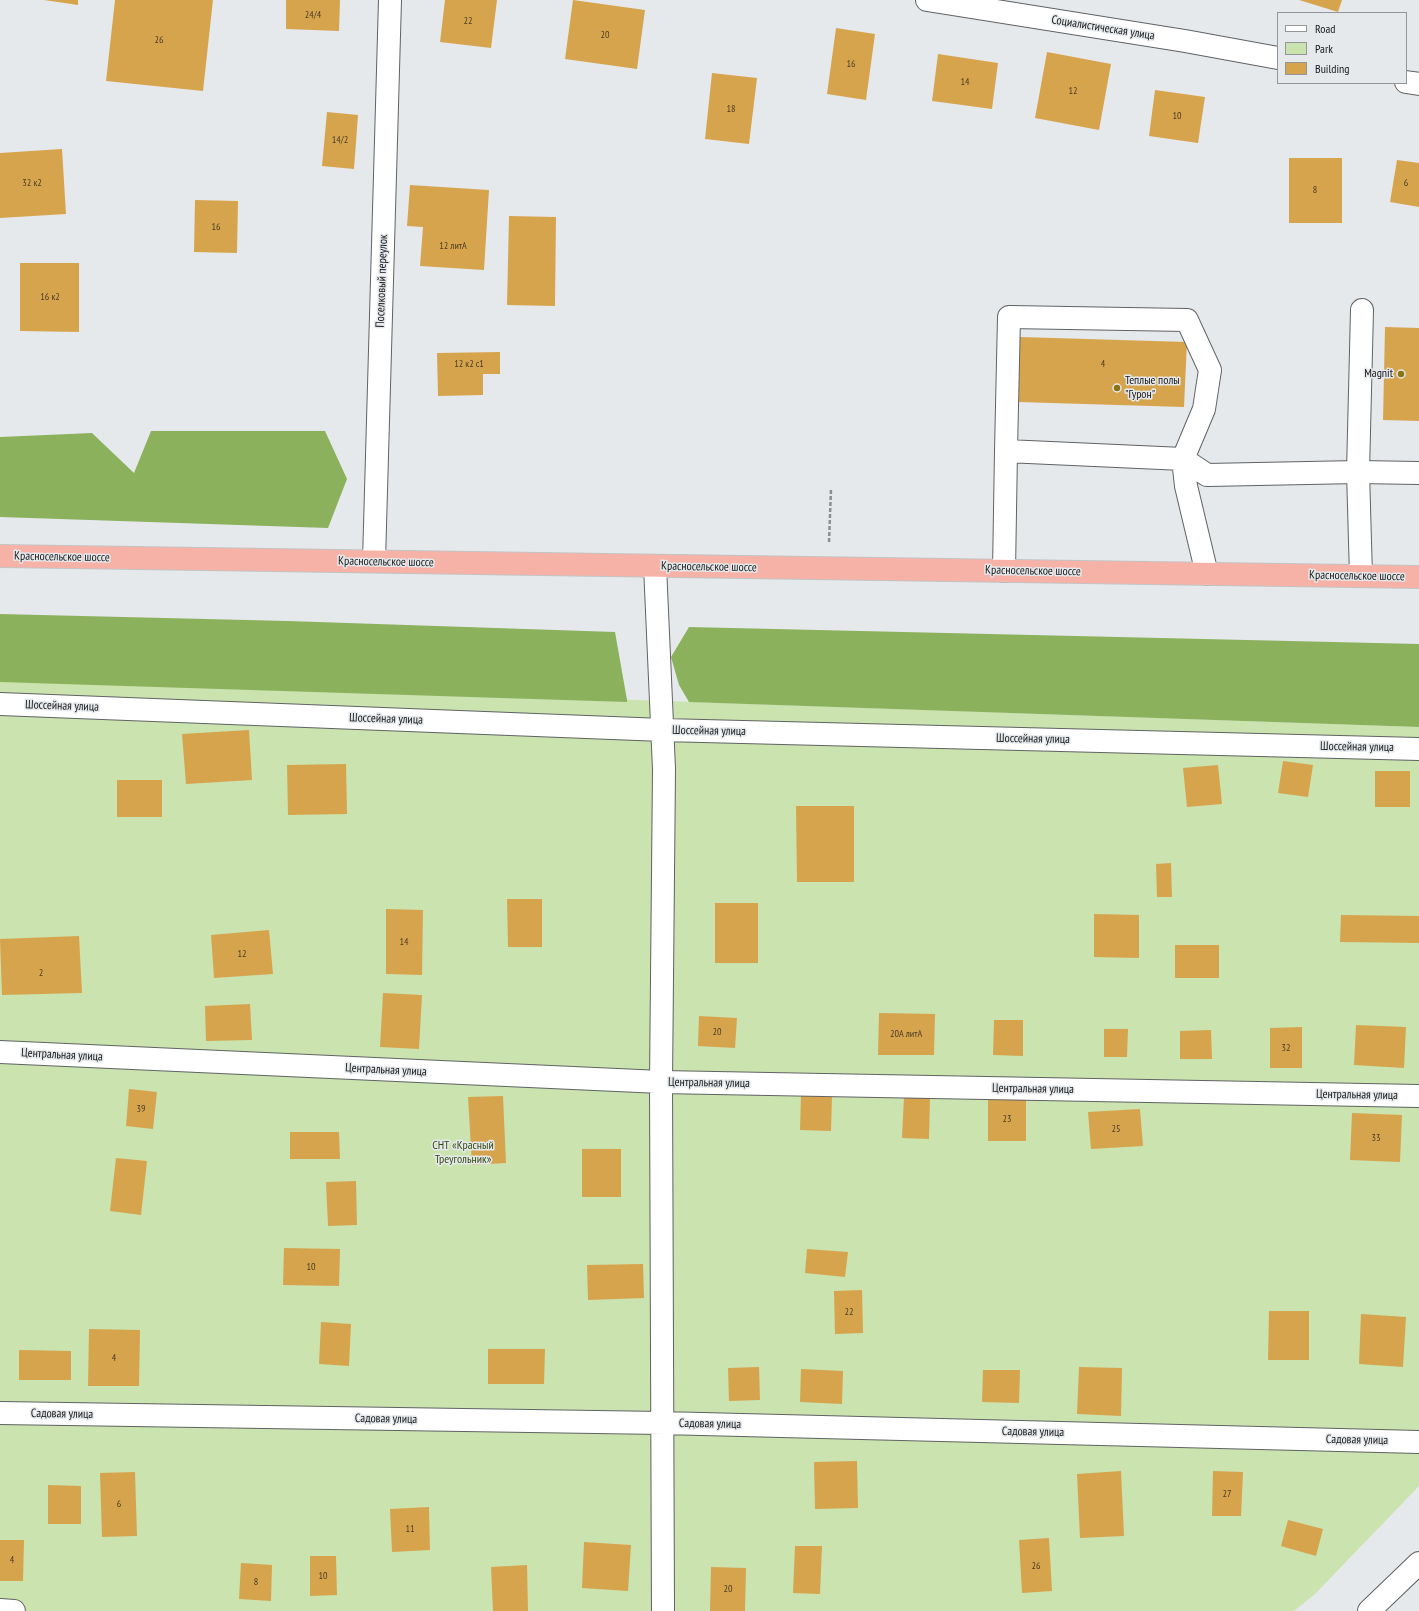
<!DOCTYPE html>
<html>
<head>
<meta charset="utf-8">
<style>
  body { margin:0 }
  #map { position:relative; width:1419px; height:1611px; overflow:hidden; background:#e6e9ec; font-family:"PT Sans Narrow",sans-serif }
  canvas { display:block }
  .legend { position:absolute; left:1277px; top:12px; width:130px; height:72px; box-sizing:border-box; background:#e6e9ec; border:1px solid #939598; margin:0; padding:5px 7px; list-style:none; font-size:12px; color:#171819 }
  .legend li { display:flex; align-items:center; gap:8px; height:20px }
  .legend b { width:20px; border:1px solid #939598 }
</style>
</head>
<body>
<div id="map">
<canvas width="1419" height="1611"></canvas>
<ul class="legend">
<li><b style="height:5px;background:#fff"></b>Road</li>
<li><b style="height:11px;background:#cae3af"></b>Park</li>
<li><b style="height:11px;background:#d7a44e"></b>Building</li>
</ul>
</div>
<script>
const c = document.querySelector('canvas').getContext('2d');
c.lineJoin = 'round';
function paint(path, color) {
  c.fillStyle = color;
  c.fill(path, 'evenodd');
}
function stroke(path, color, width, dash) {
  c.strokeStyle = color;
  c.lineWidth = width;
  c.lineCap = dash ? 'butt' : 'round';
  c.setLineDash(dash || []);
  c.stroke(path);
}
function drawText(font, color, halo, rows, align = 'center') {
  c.font = font + ' "PT Sans Narrow",sans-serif';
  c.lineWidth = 3;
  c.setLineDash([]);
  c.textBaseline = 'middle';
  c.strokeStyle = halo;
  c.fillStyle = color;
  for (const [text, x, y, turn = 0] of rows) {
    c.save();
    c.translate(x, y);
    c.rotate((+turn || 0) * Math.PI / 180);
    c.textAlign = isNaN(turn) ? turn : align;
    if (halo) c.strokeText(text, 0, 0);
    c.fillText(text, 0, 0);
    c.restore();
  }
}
const green = new Path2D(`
  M0,678L1419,727V1486L1315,1594L1294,1611H0Z`);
const forest = new Path2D(`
  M151,431H325L347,479L328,528L0,517V437L92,433L134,473Z
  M0,614L288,621L615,632L627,700V702L0,682Z
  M689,627L1419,644V727L689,702L679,685L671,657Z`);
const building = new Path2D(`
  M44,0H78V5Z
  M115,0H213L203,91L106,81Z
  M286,0H340L339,31L286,29Z
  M445,0H497L491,48L440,42Z
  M573,0L645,10L637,69L565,59Z
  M1299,0H1342L1338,12Z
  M836,28L875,34L866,100L827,94Z
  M1047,52L1111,64L1099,130L1035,118Z
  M938,54L998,63L992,109L932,101Z
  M712,73L757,78L749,144L705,139Z
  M1155,90L1205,97L1198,143L1149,136Z
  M327,112L358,115L354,169L322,166Z
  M62,149L66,214L0,218V153Z
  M1289,158H1342V223H1289Z
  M1397,160L1419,163V207L1390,202Z
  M410,185L489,190L484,270L420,266L423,227L407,226Z
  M195,200L238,201L237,253L194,252Z
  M509,216L556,217L555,306L507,305Z
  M20,263H79V332L20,331Z
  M1385,327L1419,328V421L1383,420Z
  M1020,337L1187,342L1184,407L1018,402Z
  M500,352V374H483V395L438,396L437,353Z
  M249,730L252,780L186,784L182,734Z
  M1283,761L1313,765L1308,797L1278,793Z
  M346,764L347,814L288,815L287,765Z
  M1218,765L1222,804L1187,807L1183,768Z
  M1375,771H1410V807H1375Z
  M117,780H162V817H117Z
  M796,806H854V882H797Z
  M1171,863L1172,897H1157L1156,864Z
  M507,899H542V947H508Z
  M715,903H758V963H715Z
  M386,909L423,910L422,975L386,974Z
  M1094,914L1139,915V958L1094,957Z
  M1341,915L1419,916V943L1340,942Z
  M269,930L273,974L214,978L211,935Z
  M79,936L82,993L2,995L0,939Z
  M1175,945H1219V978H1175Z
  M383,993L422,995L419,1049L380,1047Z
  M250,1004L252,1040L206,1041L205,1006Z
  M879,1013L935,1014L934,1055H878Z
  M699,1016L737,1018L735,1048L698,1046Z
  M994,1020H1023V1056L993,1055Z
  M1356,1025L1406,1027L1404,1068L1354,1065Z
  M1302,1027V1068H1270V1028Z
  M1104,1029H1128L1127,1057H1104Z
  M1211,1030L1212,1059H1180V1031Z
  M129,1089L157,1092L153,1129L126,1126Z
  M801,1095L832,1096L831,1131L800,1130Z
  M503,1096L506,1163L472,1165L468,1097Z
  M904,1096L930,1097L929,1139L902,1138Z
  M988,1097H1026V1141H988Z
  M1140,1109L1143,1146L1091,1149L1088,1112Z
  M1352,1113L1402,1115L1400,1162L1350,1160Z
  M290,1132H339L340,1159H290Z
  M582,1149H621V1197H582Z
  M116,1158L147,1161L141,1215L110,1211Z
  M356,1181L357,1225L328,1226L326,1182Z
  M284,1248L340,1249L339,1286L283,1285Z
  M807,1249L848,1252L845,1277L805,1273Z
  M643,1264L644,1298L588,1300L587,1265Z
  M862,1290L863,1333L835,1334L834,1291Z
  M1269,1311H1309V1360H1268Z
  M1361,1314L1406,1317L1403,1367L1359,1364Z
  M321,1322L351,1324L349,1366L319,1364Z
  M89,1329L140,1330L139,1386H88Z
  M488,1349H545L544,1384H488Z
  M19,1350L71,1351V1380H19Z
  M759,1367L760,1400L729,1401L728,1368Z
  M1079,1367L1122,1368L1121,1416L1077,1414Z
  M801,1369L843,1371L842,1404L800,1402Z
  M983,1370H1020L1019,1403L982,1402Z
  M857,1461L858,1508L815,1509L814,1462Z
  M1121,1471L1124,1536L1080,1538L1077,1474Z
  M1213,1471L1243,1472L1241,1516H1212Z
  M135,1472L137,1536L102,1537L100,1473Z
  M48,1485L81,1486V1524H48Z
  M429,1507L430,1550L392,1552L390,1509Z
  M1288,1520L1323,1529L1316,1556L1281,1546Z
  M1049,1538L1052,1591L1022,1593L1019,1540Z
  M0,1540H24L23,1581H0Z
  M584,1542L631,1545L628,1591L582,1588Z
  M795,1546H822L820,1594L793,1593Z
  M310,1556H336L337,1595L310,1596Z
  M241,1563L272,1565L271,1601L239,1599Z
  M527,1565L528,1611H493L491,1567Z
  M711,1567L746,1568L745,1611H710Z`);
const path = new Path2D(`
  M829,542L831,489`);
const minor = new Path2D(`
  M927,0L1185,41L1278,58
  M1406,82L1419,84
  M1006,451L1009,317L1187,320L1210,370L1204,409L1183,459L1207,475L1358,472L1419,473
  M374,561L390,0
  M655,566L664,769L661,1082L663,1611
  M1004,571L1006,451L1183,459L1186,486L1207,574
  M1361,576L1358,472L1362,310
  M0,704L663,730L1419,749
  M0,1052L661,1082L1419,1096
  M0,1413L662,1423L1419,1442
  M0,1610L14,1611
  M1369,1611L1419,1563`);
const highway = new Path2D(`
  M0,556L1419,577`);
const markers = [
  [1401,374,4,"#897417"],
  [1117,388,4,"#897417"]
];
const numberNames = [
  ["24/4",313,15],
  ["22",468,21],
  ["20",605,35],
  ["26",159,40],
  ["16",851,64],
  ["14",965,82],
  ["12",1073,91],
  ["18",731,109],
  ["10",1177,116],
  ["14/2",340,140],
  ["32 к2",32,183],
  ["6",1406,183],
  ["8",1315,190],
  ["16",216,227],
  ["12 литА",453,246],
  ["16 к2",50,297],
  ["12 к2 с1",469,364],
  ["4",1103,364],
  ["14",404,942],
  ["12",242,954],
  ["2",41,973],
  ["20",717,1032],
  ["20А литА",906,1034],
  ["32",1286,1048],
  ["39",141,1109],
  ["23",1007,1119],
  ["25",1116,1129],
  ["33",1376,1138],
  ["10",311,1267],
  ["22",849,1312],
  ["4",114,1358],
  ["27",1227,1494],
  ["6",119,1504],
  ["11",410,1529],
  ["4",12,1560],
  ["26",1036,1566],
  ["10",323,1576],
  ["8",256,1582],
  ["20",728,1589]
];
const streetNames = [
  ["Социалистическая улица",1103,28,9],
  ["Поселковый переулок",382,281,-88],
  ["Красносельское шоссе",62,557,1],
  ["Красносельское шоссе",386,562,1],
  ["Красносельское шоссе",709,567,1],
  ["Красносельское шоссе",1033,571,1],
  ["Красносельское шоссе",1357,576,1],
  ["Шоссейная улица",62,706,2],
  ["Шоссейная улица",386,719,2],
  ["Шоссейная улица",709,731,1],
  ["Шоссейная улица",1033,739,1],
  ["Шоссейная улица",1357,747,1],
  ["Центральная улица",62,1055,3],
  ["Центральная улица",386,1070,3],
  ["Центральная улица",709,1083,1],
  ["Центральная улица",1033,1089,1],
  ["Центральная улица",1357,1095,1],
  ["Садовая улица",62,1414,1],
  ["Садовая улица",386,1419,1],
  ["Садовая улица",710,1424,1],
  ["Садовая улица",1033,1432,1],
  ["Садовая улица",1357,1440,1]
];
const poiNames = [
  ["Magnit",1393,374],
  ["Теплые полы",1125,381,"left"],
  ["\"Гурон\"",1125,395,"left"]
];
const parkNames = [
  ["СНТ «Красный",463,1146],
  ["Треугольник»",463,1160]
];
paint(green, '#cae3af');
paint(forest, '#8cb15d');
paint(building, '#d7a44e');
stroke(minor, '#606264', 24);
stroke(highway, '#c3c3c3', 24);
stroke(path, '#8c8e91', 2.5, [4, 2]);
stroke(minor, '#fff', 22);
stroke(highway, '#f7b2a8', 22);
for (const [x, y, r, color] of markers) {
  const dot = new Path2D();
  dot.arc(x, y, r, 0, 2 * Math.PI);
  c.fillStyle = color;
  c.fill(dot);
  stroke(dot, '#e6e9ec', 1.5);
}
drawText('10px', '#473b26', null, numberNames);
drawText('12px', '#171819', '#e6e9ec', streetNames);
drawText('12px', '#171819', '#e6e9ec', poiNames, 'right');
drawText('12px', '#344b0f', '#e6e9ec', parkNames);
</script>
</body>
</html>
